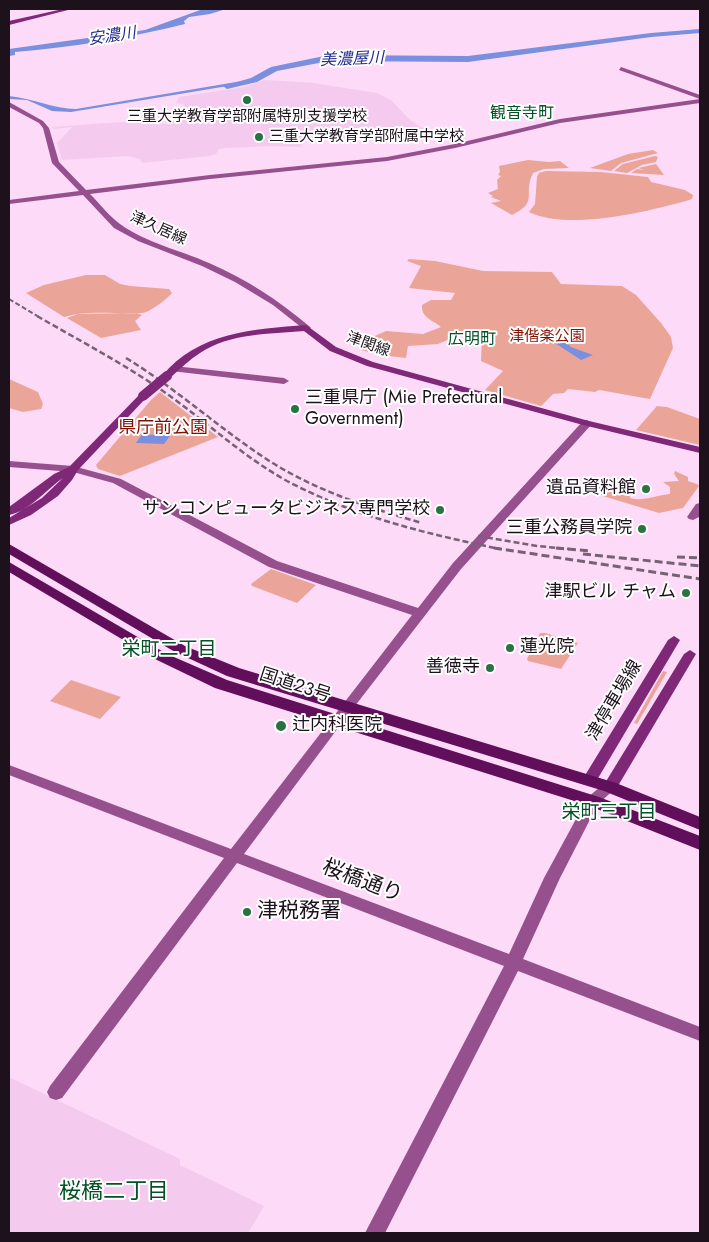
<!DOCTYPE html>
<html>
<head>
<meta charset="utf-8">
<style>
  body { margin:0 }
  #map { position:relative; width:709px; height:1242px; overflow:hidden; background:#fddaf7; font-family:Jost,sans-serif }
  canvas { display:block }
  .frame { position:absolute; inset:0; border:10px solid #1d121c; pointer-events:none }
</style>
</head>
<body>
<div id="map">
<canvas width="709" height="1242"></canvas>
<div class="frame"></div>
</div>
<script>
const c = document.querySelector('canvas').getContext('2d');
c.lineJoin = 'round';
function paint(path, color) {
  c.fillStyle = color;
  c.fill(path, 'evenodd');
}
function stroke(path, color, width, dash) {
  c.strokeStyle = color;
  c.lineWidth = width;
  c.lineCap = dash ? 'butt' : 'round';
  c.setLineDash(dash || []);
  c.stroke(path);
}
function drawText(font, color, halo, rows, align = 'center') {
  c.font = font + ' Jost,"Noto Sans JP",sans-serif';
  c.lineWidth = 4;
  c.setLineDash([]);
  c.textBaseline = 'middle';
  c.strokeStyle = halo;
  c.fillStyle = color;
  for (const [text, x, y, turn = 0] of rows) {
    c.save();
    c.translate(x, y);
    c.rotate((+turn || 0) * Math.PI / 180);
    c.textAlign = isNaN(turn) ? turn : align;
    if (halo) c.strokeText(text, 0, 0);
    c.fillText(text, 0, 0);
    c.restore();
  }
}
const built = new Path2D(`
  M265,80L313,83L377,93L391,100L410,120L429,132L430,136L428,138L309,131L301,147L270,146L224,148L219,149L216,154L209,156L142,163L140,159L128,156L62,160L57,143L72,127L54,129L52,127L121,122L171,124L184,104L176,103L179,97L244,87Z
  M9,1077L180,1159V1165L264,1206L248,1233H9Z`);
const green = new Path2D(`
  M653,150L658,153L621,163L611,171L590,168L628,154Z
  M655,156L658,157L656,162L642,165L627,173L614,171L623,164Z
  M528,160L549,162L560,161L569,168L544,169L533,173C522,195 540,201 512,215L491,203L501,201L491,197L493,196L488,193L498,189L497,180L501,176L498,175L500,172L499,166Z
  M656,164L664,175L631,173L637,169L644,170L638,168Z
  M546,171L600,172L648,177L651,182L685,190L693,195L692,199L686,201C645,212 568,231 529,212L535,204L537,177L539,173Z
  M409,259L435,261L483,271L552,272L561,284L622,286L636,295L661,323L671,337L673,348L650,399L599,390L595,392L568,389L564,393L553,394L541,406L485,390L503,371L481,361L482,338L459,335L438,344L408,346L406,358L381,355L361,350L375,336L386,331L423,334L441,327C433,320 421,318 422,305L431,300H451L455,293L409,288L421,266L407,261Z
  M86,275H105L120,284L130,286L169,289L172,293C167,299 149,313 142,313C117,315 89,309 64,317L26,293L44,285Z
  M136,313L142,315L135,321L141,330L101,338L67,318L78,314Z
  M9,379L38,392L43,404L41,409L23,412L9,408Z
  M160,392L218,437L120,476L98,469L96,465L151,400Z
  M657,406L667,407L700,419V445L636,430Z
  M675,471L688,477V481L697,484L699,486L683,508L659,513L603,496L587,483L590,480C600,480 622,486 629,490L630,498C643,502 656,495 670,494V487L663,482L679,481L674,474Z
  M271,569L316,585L297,603L252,586L251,584Z
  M540,633H545L578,643L561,669L528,661L527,659Z
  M663,671L667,672L637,724L634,723Z
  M71,680L121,697L100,719L50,701Z`);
const water = new Path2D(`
  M203,9H226L210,14L189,17L184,21L185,24C129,38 73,47 15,52V55L9,56V49L145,30Z
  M248,80L252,82L71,112L52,111L27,100L9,99V96C32,98 54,109 76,109Z
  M552,335L563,340L571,347L593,355L581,360L558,345L543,338L552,339Z
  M142,434L170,436L164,444L136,443Z`);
const river = new Path2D(`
  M700,29V33L651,37L468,62L329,61L277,71L257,82L227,89L223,86L251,78L271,67L329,55L468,56L651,33Z`);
const secondary = new Path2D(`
  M621,67L700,95V99L619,70Z
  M700,99V103L560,123L455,148L387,161L210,179L90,194C100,204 109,216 120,224C146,243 180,250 209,263C246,279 278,300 309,326L311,328L306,331L273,305L235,282L202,266L138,241L114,228L83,195L9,204V200L79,191L52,163L43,128L39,123L9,107V102L43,121L49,128L59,162L86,190L210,175L387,157L455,144L560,119Z
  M174,366L284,378L289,381L284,384L171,371V367Z
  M587,420L592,423L591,425L461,569L341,724L244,854L509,954L544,878L588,797L605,783H615L617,787L598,804L560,878L523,959L700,1027V1041L518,971L385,1233H365L504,966L237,863L62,1098L56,1100L50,1098L47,1092L50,1086L224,858L9,775V765L231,849L412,615L269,567L113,483L73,472L9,467V461L73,466L121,479L277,561L418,608L453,563L583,421Z
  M700,503L699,517L693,520L689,519L687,517L696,504Z`);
const primary = new Path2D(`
  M63,9H72L9,25V21Z
  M306,325L336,347L373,362L589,421L700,447V453L583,425L367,366L330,351L304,331C269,334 230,333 200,353C189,360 180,369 170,378L167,379L162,376C198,332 254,329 306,325Z
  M143,393L148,396L146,398L78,470L72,480L58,496L31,515L9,525V518L42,498L63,478C46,490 29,511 9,515V507L54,474L69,467L140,394Z
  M674,636L680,640L594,785H584L582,781L584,777L668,640Z
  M690,650L696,654L615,791H605L603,787L605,783L684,654Z`);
const highway = new Path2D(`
  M9,544L185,646L239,668L616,783L700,817V830L604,791L227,676L175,652L9,554Z
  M9,562L167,654L227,680L599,797L700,836V850L587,805L215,688L157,660L9,572Z`);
const railFar2 = new Path2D(`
  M9,299L39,317`);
const railFar1 = new Path2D(`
  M37,316C82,342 128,366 170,396C210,425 244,457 287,481C353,516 427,534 500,549
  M126,358C177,389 221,430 271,462C317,491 370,508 422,523
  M478,536L537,546L569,549`);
const rail = new Path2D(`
  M494,548L700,579
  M556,548L590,551
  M583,554L700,566
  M677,557L700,558`);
const primaryBridge = new Path2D(`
  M143,396L167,376`);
const markers = [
  [247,100,5,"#287341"],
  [259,137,5,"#287341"],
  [295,409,5,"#287341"],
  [646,489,5,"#287341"],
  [440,510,5,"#287341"],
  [642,529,5,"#287341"],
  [686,593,5,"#287341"],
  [510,648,5,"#287341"],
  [490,668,5,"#287341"],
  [281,726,6,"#287341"],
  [247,912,5,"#287341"]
];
const farPoinames = [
  ["三重大学教育学部附属特別支援学校",247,117],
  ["三重大学教育学部附属中学校",269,137,"left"]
];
const farStreetnames = [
  ["津久居線",158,229,24],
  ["津関線",368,345,20]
];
const farParknames = [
  ["津偕楽公園",547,337]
];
const farWaternames = [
  ["安濃川",112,37,-8],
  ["美濃屋川",352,60,-2]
];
const farQuarternames = [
  ["観音寺町",522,114],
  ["広明町",472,340]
];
const poiNames = [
  ["三重県庁 (Mie Prefectural",305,399,"left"],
  ["Government)",305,420,"left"],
  ["遺品資料館",636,489],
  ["サンコンピュータビジネス専門学校",430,510],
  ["三重公務員学院",632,529],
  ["津駅ビル チャム",676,593],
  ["蓮光院",520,648,"left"],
  ["善徳寺",480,668],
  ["辻内科医院",292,726,"left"]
];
const parkNames = [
  ["県庁前公園",163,429]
];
const streetNames = [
  ["国道23号",295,686,18],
  ["津停車場線",615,701,-59]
];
const neighbourhoodNames = [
  ["栄町二丁目",169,650],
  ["栄町三丁目",609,813]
];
const nearStreetnames = [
  ["桜橋通り",362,882,21]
];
const nearPoinames = [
  ["津税務署",257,912]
];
const nearNeighbourhoodnames = [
  ["桜橋二丁目",114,1193]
];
paint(built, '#f4cbee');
paint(green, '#eba598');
paint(water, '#7a8fdd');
paint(river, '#7a8fdd');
paint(secondary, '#95508d');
paint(primary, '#7e2877');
paint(highway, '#610f5b');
stroke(railFar2, '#776274', 2, [5, 2.5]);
stroke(railFar1, '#776274', 2.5, [6, 3]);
stroke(rail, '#776274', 3, [8, 4]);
stroke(primaryBridge, '#7e2877', 10);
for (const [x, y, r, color] of markers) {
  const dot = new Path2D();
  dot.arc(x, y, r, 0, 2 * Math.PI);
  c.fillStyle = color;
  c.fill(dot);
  stroke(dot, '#fff', 2);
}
drawText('15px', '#1d121c', '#fff', farPoinames);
drawText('15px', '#1d121c', '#fff', farStreetnames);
drawText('15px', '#810f00', '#fff', farParknames);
drawText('italic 16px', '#222c86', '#fff', farWaternames);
drawText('16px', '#035125', '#fff', farQuarternames);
drawText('18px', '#1d121c', '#fff', poiNames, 'right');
drawText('18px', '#810f00', '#fff', parkNames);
drawText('18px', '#1d121c', '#fff', streetNames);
drawText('19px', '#035125', '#fff', neighbourhoodNames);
drawText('21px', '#1d121c', '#fff', nearStreetnames);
drawText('21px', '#1d121c', '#fff', nearPoinames, 'left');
drawText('22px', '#035125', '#fff', nearNeighbourhoodnames);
</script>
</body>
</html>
